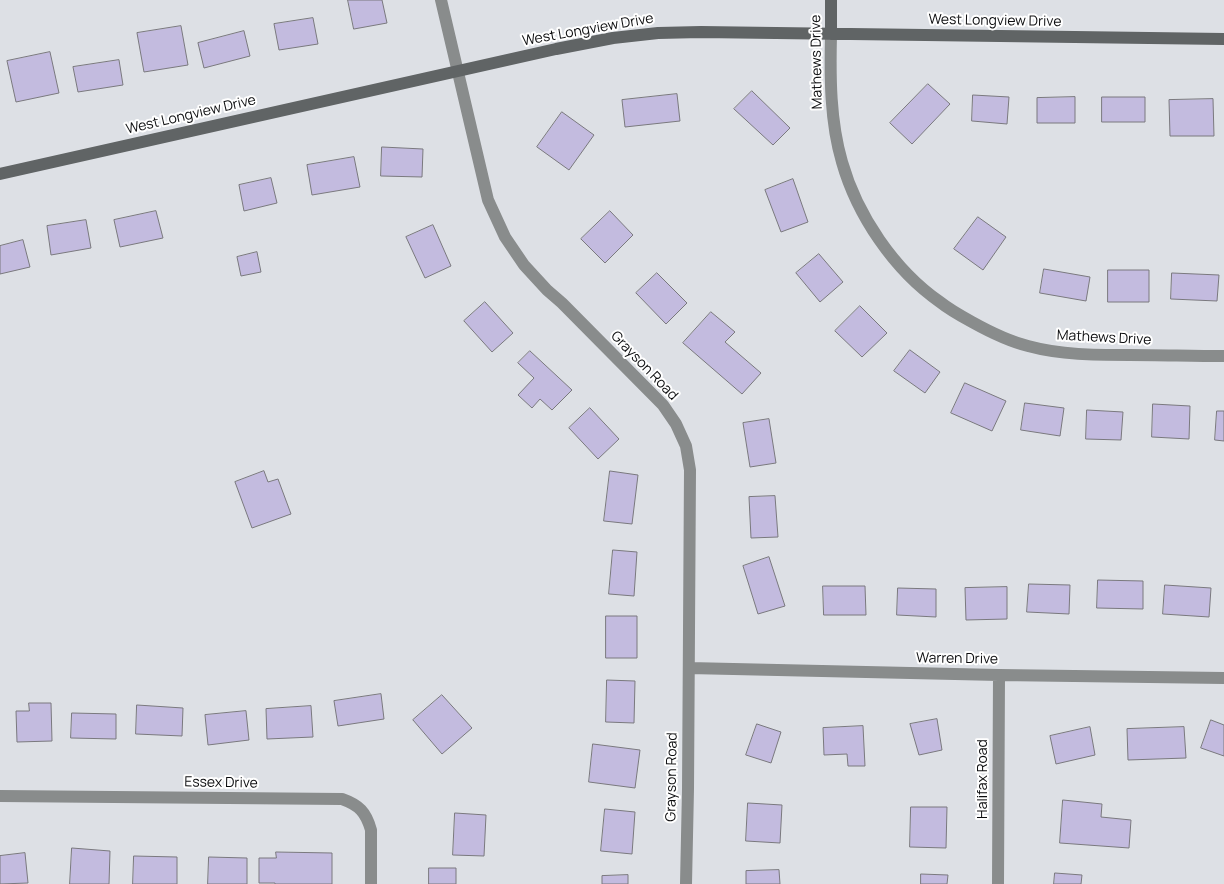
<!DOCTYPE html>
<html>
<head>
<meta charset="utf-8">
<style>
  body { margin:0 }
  canvas { display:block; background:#dde0e5 }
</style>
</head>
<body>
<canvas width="1224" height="884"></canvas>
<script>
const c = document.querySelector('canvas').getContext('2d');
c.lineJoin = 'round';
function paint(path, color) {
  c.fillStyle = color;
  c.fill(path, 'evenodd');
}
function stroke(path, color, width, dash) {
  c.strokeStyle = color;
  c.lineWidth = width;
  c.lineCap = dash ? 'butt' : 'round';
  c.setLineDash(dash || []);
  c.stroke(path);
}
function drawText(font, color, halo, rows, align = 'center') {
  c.font = font + ' Manrope,sans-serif';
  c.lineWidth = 4;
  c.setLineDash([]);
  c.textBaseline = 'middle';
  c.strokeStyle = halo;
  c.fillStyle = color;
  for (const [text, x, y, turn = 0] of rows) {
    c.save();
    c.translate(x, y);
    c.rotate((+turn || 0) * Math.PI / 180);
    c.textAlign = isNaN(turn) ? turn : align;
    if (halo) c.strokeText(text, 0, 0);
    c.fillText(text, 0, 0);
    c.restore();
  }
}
const building = new Path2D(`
  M348,0H382L387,23L354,29Z
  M313,18L318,44L279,50L274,24Z
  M181,26L188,65L144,72L137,33Z
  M244,31L250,56L204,68L198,43Z
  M50,52L59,93L16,102L7,61Z
  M119,60L123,85L78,92L73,67Z
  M928,84L950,104L912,144L890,123Z
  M752,91L790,128L773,145L734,109Z
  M677,94L680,121L625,127L622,100Z
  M973,95L1009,97L1007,124L972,121Z
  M1075,97V123H1037V98Z
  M1102,97H1145V122H1102Z
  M1213,99L1214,136H1170L1169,100Z
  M562,112L594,135L569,170L537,147Z
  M382,147L423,149L422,177L381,176Z
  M354,157L360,187L312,195L307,165Z
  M271,178L277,203L244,211L239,185Z
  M793,179L808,222L781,232L765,190Z
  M156,211L163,238L120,247L114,220Z
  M610,211L633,235L605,263L581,239Z
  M978,217L1006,237L983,270L954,249Z
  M86,220L91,248L51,255L47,226Z
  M433,225L451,266L425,278L406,237Z
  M23,240L30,267L0,274V246Z
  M257,252L261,272L241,276L237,257Z
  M819,254L843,282L820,302L796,273Z
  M1044,269L1090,277L1086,301L1040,293Z
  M1108,270H1149V302H1108Z
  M657,273L687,303L666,324L636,293Z
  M1172,273L1219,275L1217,301L1171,299Z
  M485,302L513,333L492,352L464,321Z
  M860,306L887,333L862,357L835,331Z
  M711,312L735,332L725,342L761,373L742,394L683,343Z
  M910,350L940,372L925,393L894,371Z
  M530,351L572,390L552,410L540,399L532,408L518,395L534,378L518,363Z
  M965,383L1006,401L992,431L951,413Z
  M1025,403L1064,408L1060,436L1021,430Z
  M1153,404L1190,406L1189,439L1152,437Z
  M590,408L619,439L598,459L569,428Z
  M1087,410L1123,412L1121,440L1086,439Z
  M1217,411H1224V441L1215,440Z
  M769,419L776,463L750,467L743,423Z
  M264,471L268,482L278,479L291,514L252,528L235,482Z
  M610,471L638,475L632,524L604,521Z
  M775,496L778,537L751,538L749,497Z
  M613,550L637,552L634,596L609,594Z
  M769,557L785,606L758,614L743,566Z
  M1098,580L1143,581V609L1097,608Z
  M1029,584L1070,585L1069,614L1027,612Z
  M1165,585L1211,588L1209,617L1163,614Z
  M823,586H865L866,615H824Z
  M1007,587V619L966,620L965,588Z
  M898,588L936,589V617L897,615Z
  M606,616H637V658H606Z
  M607,680L635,681L634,723L606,722Z
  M381,694L384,719L338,726L334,701Z
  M442,695L472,728L442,754L413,720Z
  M29,703H51L52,741L17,742L16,711H29Z
  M137,705L183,708L182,736L136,734Z
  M311,706L313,737L267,739L266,709Z
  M246,711L249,740L208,745L205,715Z
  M72,713L116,714V739L71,738Z
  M937,719L942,750L919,755L910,724Z
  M1211,720L1224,725V756L1201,748Z
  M757,724L781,732L771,763L746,755Z
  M863,726L865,766H848L847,754L824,755L823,728Z
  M1090,727L1095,755L1056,764L1050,736Z
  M1184,727L1186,758L1128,760L1127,729Z
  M593,744L640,750L635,788L589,782Z
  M1063,800L1102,804L1101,817L1131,820L1129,848L1060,843Z
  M748,803L782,805L780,843L746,841Z
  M911,807H947L946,848L910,847Z
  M605,809L635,812L632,854L601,851Z
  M455,813L486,815L484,856L453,855Z
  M72,848L110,851L109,884H70Z
  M276,852L332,853V884H275V883H259V858H276Z
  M25,853L28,883L0,884V856Z
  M134,856L177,857V884H133Z
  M209,857L247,858V884H208Z
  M429,868H456V884H429Z
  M779,870L780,884H746V871Z
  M1055,873L1082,875L1081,884H1054Z
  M921,874L948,875L947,884H921Z
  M628,875V884H602V876Z`);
const street = new Path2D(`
  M441,0L488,200L505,237L524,265L547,290L562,303L663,405L676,424L686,446L690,470L688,789L686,884
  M831,34C830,77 830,121 842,162C857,215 894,270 940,302C950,310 961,316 972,322C990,332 1008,341 1028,346C1061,355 1095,355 1129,355C1161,355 1192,356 1224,356
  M689,668L999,675L1224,678
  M0,796L342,799C359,805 366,812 371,830V884
  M998,884L999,675`);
const secondary = new Path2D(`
  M831,34V0
  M0,174L556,49L613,38L658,33L701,32L1224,39`);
const streetNames = [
  ["West Longview Drive",995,21,1],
  ["West Longview Drive",588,30,-10],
  ["Mathews Drive",817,62,-91],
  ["West Longview Drive",191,115,-13],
  ["Mathews Drive",1104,338,3],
  ["Grayson Road",644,366,46],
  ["Warren Drive",957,659,1],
  ["Grayson Road",672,777,-89],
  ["Halifax Road",983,779,-90],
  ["Essex Drive",221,783,1]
];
paint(building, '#c3bbdf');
stroke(building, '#7a797e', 1);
stroke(street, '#898c8c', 12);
stroke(secondary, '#606465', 12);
drawText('14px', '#0b0c0e', '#fff', streetNames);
</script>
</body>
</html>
